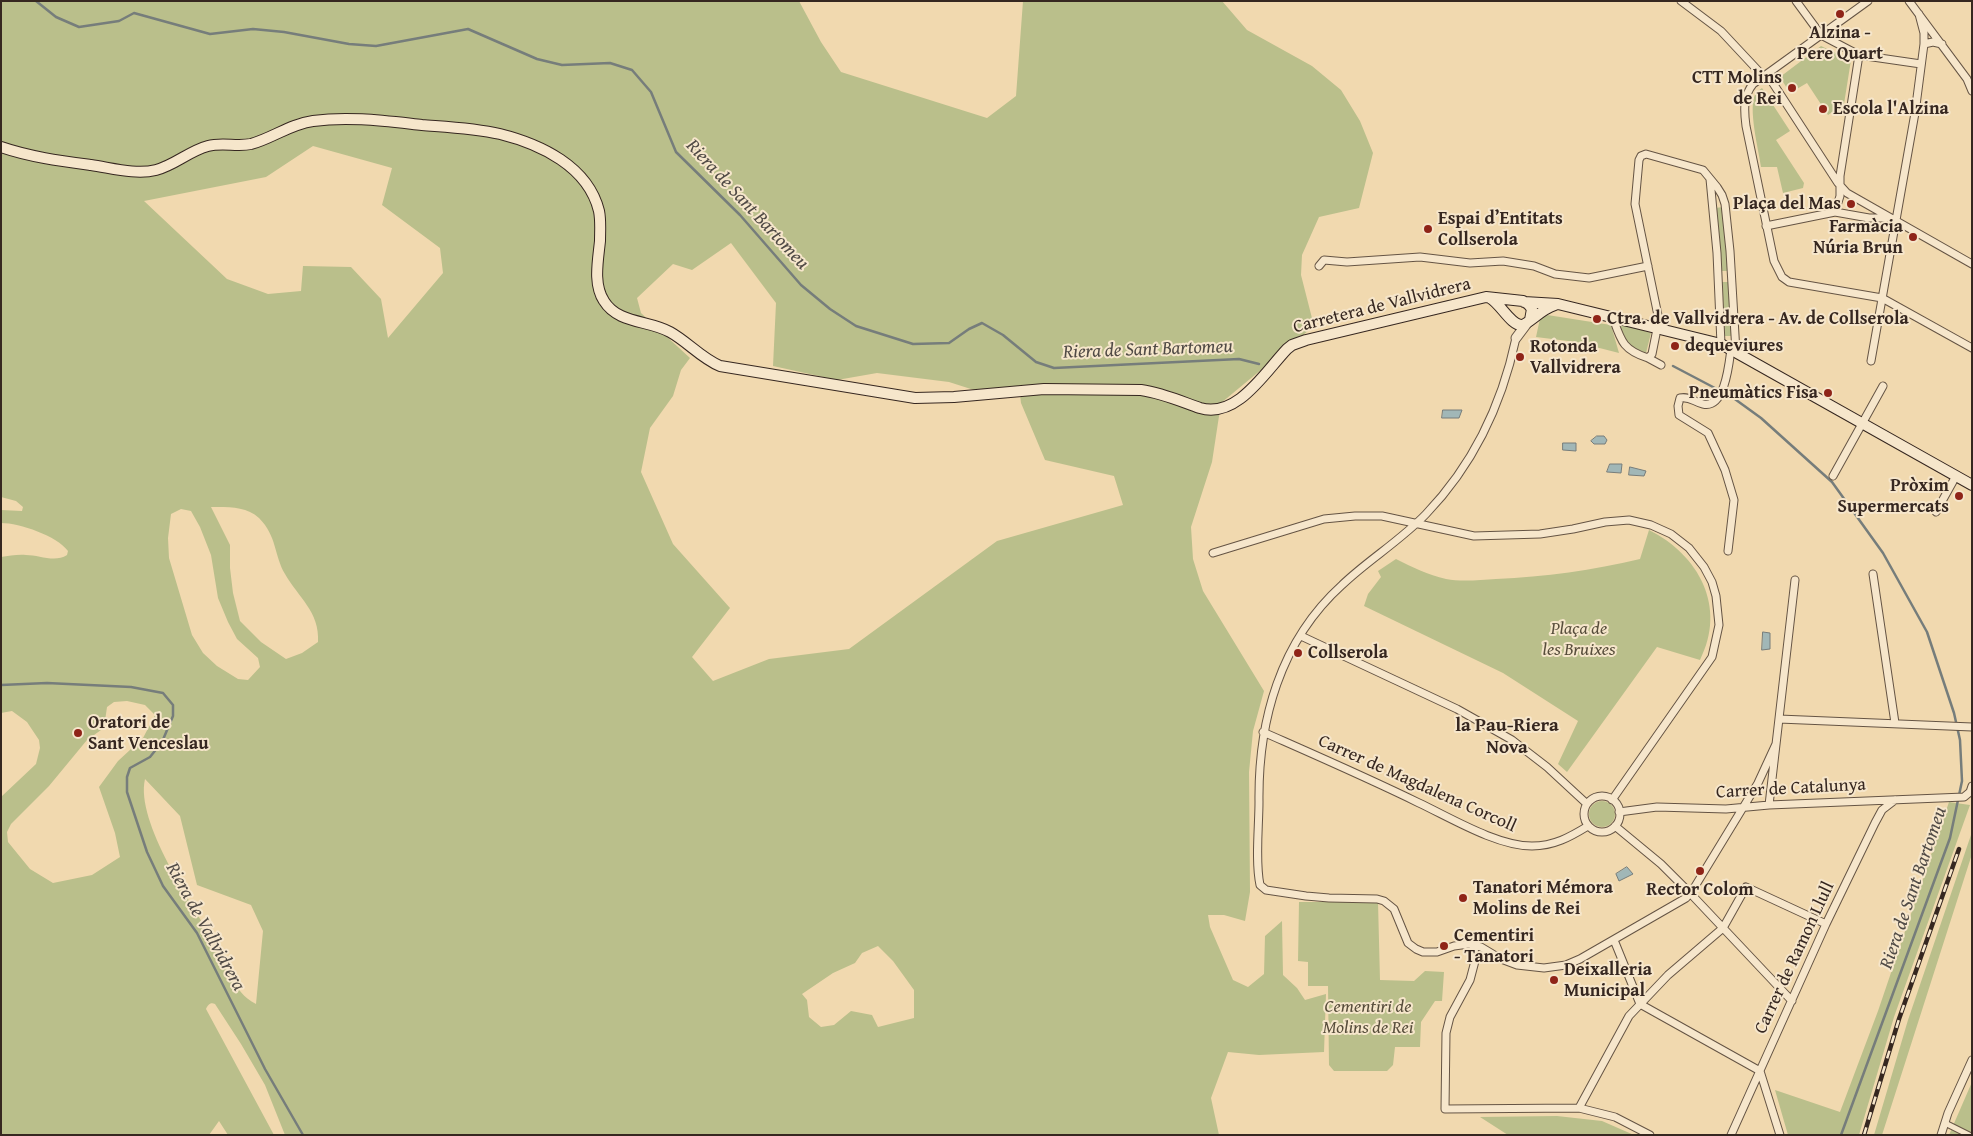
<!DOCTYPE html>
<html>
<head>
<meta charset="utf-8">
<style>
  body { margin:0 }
  #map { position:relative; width:1973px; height:1136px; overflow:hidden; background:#f1d9af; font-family:"Gentium Book Plus",serif }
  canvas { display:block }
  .frame { position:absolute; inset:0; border:2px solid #362720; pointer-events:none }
</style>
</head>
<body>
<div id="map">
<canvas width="1973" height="1136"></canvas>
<div class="frame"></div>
</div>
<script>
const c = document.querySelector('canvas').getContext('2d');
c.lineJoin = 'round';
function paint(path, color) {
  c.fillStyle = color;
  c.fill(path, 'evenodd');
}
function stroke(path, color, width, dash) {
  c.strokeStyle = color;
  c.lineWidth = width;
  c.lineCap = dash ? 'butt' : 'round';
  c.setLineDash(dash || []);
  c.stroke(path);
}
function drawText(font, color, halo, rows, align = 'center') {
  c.font = font + ' "Gentium Book Plus",serif';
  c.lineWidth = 4;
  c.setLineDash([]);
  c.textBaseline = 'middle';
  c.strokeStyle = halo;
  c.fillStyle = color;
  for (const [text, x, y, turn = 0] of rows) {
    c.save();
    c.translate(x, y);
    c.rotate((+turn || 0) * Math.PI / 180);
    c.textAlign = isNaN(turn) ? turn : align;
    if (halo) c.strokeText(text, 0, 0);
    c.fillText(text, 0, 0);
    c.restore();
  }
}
const green = new Path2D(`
  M1,1H799L821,42L841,72L987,118L1016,96L1023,1H1222L1247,30L1312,66L1341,90L1360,121L1373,153L1359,208L1319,217L1302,255L1301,275L1314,326L1221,403L1212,462L1191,527L1193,559L1203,591L1264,691L1253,731L1249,772L1250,892L1245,921L1224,915H1208L1210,927L1233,980L1248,987L1264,974L1265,936L1282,921L1283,975L1297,988L1305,1000L1326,994L1324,1052L1259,1055L1228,1052L1211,1098L1219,1135H285L265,1085L241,1044L215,1004C210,1002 208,1005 206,1009L274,1135H228L219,1121L209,1135H1V797L36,764L40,748L39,740L27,722L12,711L1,713V557C9,556 18,554 26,555C39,555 55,563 67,555L68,551C57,536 20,523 1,523V510L22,511L23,507L16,501L1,497ZM313,146L392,168L382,205L440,248L443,273L388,338L381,299L351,267L303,266L301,291L268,294L227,279L144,201L266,177ZM731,243L776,303L773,366L837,380L877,373L949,382L974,390L1019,386L1021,403L1045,460L1114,476L1123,505L997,541L849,649L769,659L713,681L692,657L730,608L673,544L641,472L650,428L673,396L681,370L690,358L641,313L637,298L673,264L692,270ZM211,507C228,507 246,506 259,518C277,536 274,555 285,574C298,597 320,612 318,642L302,653L286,659L261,642L240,621L233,593L230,568V545ZM181,509L191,511L200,527L211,555L218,598L228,622L237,639L258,658L260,667L248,680L238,679L217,666L203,653L192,635L169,558L168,538L171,514ZM127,701L145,705L155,715L143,738L118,761L99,787L115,833L120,857L92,875L53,883L30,869L8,842L7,832L11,824L49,786L87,740L101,730L105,721L107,707L114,702ZM145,779L180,816L197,885L251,905L263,931L256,1004C232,992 227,964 214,942C193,905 135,822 145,779ZM878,946L893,961L914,990V1018L878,1027L872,1015L851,1011L834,1025L821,1027L809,1017L807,1000L802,994L833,973L855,963L862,953Z
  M1821,46L1851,60L1844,104L1828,115L1807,83L1790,93L1780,77Z
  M1762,88L1790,131L1776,140L1804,183L1803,188L1783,193L1777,167H1761C1759,151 1747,106 1756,93C1757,91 1760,90 1762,88Z
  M1723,207L1728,271H1720L1715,208Z
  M1722,282H1729L1732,336H1725Z
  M1541,314L1611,325L1619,353L1576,342L1536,337Z
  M1621,324L1651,333L1646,353L1625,345L1620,336Z
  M1649,530C1699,555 1727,607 1700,660L1657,647L1567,772L1558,764L1578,721L1503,673L1364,606L1368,594L1381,577L1378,571L1396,559C1412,567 1428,575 1446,579C1461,582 1480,580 1496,579C1545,577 1593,570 1640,559Z
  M1589 814a13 13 0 1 1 26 0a13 13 0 1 1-26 0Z
  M1949,802L1970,805L1894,1017L1859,1135H1788L1775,1090L1840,1112L1878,1011Z
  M1972,832V854L1882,1135H1874L1908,1020Z
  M1299,902H1378L1380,980L1414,981L1425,971L1444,972L1442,1001H1435L1421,1022L1420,1047H1395L1393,1065L1387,1071H1334L1329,1065L1328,986H1308V962L1298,961Z
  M1972,1082V1135H1949Z
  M1557,1116L1602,1121L1634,1135H1508L1480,1117Z`);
const water = new Path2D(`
  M1443,410H1462L1459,418H1442Z
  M1597,436H1604L1607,440L1605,444H1594L1591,441Z
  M1563,443H1576V451L1563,450Z
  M1610,464H1622L1621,473L1607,472Z
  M1630,467L1646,471L1644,476L1629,475Z
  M1763,632L1770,633V649L1762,650Z
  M1627,867L1633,874L1619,881L1616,874Z`);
const stream = new Path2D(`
  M36,1L56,17L79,27L119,21L134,13L210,34L253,29L284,32L349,44L376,46L468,29L537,59L562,65L610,63L632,70L651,92L676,152L740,215L801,285L830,309L856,326L913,344L949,343L969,329L982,323L1003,335L1036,362L1054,368L1239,359L1259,364
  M1673,366L1732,397L1761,418L1832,482L1883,553L1927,632L1954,713L1960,740L1962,781L1950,838L1841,1135
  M1,685L47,683L131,687L163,693L173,705V716L162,742L150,757L130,768L127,777V792L147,852L163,886L197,933L265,1069L303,1135`);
const pedestrian = new Path2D(`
  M1945,1123L1969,1135`);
const minor = new Path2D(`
  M1681,1L1721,31L1764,77
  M1796,1L1821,35L1859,55L1921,64
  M1868,1L1753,84C1743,96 1744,111 1746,126L1774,261L1782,277L1789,282L1882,298L1972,348
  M1909,1L1967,79L1972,91
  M1924,44L1933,42L1942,44
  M1767,74L1838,183L1847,193L1972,264
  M1710,179L1717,253L1721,344
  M1835,212L1840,196V176L1859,55
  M1766,226L1835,212L1869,218H1889
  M1319,266L1324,260L1347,262L1420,257L1470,263L1503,261L1534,266L1555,274L1589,278L1648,266
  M1613,318C1621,341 1623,350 1648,358L1652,354L1657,329
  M1661,330L1635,204L1639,160L1641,156L1646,154L1703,170L1717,187L1722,195L1725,204L1730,251L1736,352
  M1516,338C1502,404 1473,465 1426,514C1400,541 1368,560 1342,585C1280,641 1258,721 1259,802C1259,826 1255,861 1260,885L1266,890L1306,896L1329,898L1377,899L1384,901L1394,909L1408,943L1416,949L1423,952H1437L1454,946L1469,944L1481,947L1501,959L1517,965L1544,968L1566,965L1580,959L1686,898L1694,888L1758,783L1776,744
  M1648,358L1661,365
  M1871,361L1915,113L1924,44V33L1919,14
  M1833,476L1883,386
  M1936,512L1956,476
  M1728,551L1734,500L1725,470L1708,433L1679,415L1678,406L1680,398C1690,396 1694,402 1703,404C1725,409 1729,364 1731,349
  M1213,553L1324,519L1355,516H1382L1474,536L1540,534L1573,529L1605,522L1629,520L1651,525L1671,534L1689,548L1704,567L1712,582L1716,596L1719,625L1712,657L1612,800
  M1873,574L1895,723
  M1301,636L1457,709L1512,740L1547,767L1587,804
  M1779,719L1972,727
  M1263,732C1315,755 1368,778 1419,803C1451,818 1497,846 1532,846C1554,846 1570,837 1588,826
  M1584 814a18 18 0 1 1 36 0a18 18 0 1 1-36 0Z
  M1769,805L1795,580
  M1619,812L1657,807L1726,809L1769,805L1964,797L1970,792L1972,786
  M1615,826L1661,864L1690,893L1792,1001
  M1614,940L1640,1004L1760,1071
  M1474,945L1475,961L1470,980L1450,1017L1446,1033L1445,1109L1579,1108L1615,1117L1650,1135
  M1760,1071L1780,1135
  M1579,1108L1629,1016L1668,975L1723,928L1746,887L1826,924
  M1731,1135L1826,924L1875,823L1882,810L1895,800
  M1941,1135L1948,1113L1972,1060`);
const tertiary = new Path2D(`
  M1516,338L1528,322`);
const secondary = new Path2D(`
  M1,147C30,157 61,161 91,165C112,168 136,175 156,170C175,165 189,151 208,146C222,142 237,147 251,144C273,138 290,124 313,121C349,116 385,121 422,125C448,127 474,128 500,134C540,144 588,166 599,211C601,221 600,231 600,241C598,261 593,284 604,301C618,324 649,320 670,332C688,342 701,358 720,366L915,398L954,397L1044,389L1141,390C1162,393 1180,401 1200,408C1237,419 1265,372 1287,349L1292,345L1306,340L1486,297L1523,301L1528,304L1532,309L1530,320
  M1490,298C1501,304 1511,326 1522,325C1529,324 1541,309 1555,305
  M1524,302L1558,304L1721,344L1972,485`);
const rail = new Path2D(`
  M1864,1135L1899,1019L1959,849`);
const markers = [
  [1840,14,5,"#8f2418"],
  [1792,88,5,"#8f2418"],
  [1823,109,5,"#8f2418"],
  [1851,204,5,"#8f2418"],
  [1428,229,5,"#8f2418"],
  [1913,237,5,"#8f2418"],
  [1597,319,5,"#8f2418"],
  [1675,346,5,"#8f2418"],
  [1520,357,5,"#8f2418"],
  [1828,393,5,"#8f2418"],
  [1959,496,5,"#8f2418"],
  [1298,653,5,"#8f2418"],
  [78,733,5,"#8f2418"],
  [1700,871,5,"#8f2418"],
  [1463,898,5,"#8f2418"],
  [1444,946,5,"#8f2418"],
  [1554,980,5,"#8f2418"]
];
const poiNames = [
  ["Alzina -",1840,33,"center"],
  ["Pere Quart",1840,54,"center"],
  ["CTT Molins",1782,78,"right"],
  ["de Rei",1782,99,"right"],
  ["Escola l'Alzina",1833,109],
  ["Plaça del Mas",1841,204,"right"],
  ["Espai d’Entitats",1438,219],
  ["Collserola",1438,240],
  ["Farmàcia",1903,227,"right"],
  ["Núria Brun",1903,248,"right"],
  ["Ctra. de Vallvidrera - Av. de Collserola",1607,319],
  ["dequeviures",1685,346],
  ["Rotonda",1530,347],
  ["Vallvidrera",1530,368],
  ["Pneumàtics Fisa",1818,393,"right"],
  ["Pròxim",1949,486,"right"],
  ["Supermercats",1949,507,"right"],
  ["Collserola",1308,653],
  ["Oratori de",88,723],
  ["Sant Venceslau",88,744],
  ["Tanatori Mémora",1473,888],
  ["Molins de Rei",1473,909],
  ["Rector Colom",1700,890,"center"],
  ["Cementiri",1454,936],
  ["- Tanatori",1454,957],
  ["Deixalleria",1564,970],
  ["Municipal",1564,991]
];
const streetNames = [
  ["Carretera de Vallvidrera",1382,306,-14],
  ["Carrer de Magdalena Corcoll",1417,784,24],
  ["Carrer de Catalunya",1791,789,-3],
  ["Carrer de Ramon Llull",1795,958,-65]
];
const parkNames = [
  ["Plaça de",1579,629],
  ["les Bruixes",1579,650],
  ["Cementiri de",1368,1007],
  ["Molins de Rei",1368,1028]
];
const waterNames = [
  ["Riera de Sant Bartomeu",747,205,47],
  ["Riera de Sant Bartomeu",1148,350,-2],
  ["Riera de Sant Bartomeu",1914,888,-71],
  ["Riera de Vallvidrera",205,927,61]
];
const neighbourhoodNames = [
  ["la Pau-Riera",1507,726],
  ["Nova",1507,748]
];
paint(green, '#babf8b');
paint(water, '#a1b7b7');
stroke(water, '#767d7b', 1);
stroke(stream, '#767d7b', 2.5);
stroke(pedestrian, '#655444', 7);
stroke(minor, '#655444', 9);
stroke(tertiary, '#655444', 11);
stroke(secondary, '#362720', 12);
stroke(pedestrian, '#f6e6cb', 5);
stroke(minor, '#f6e6cb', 7);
stroke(tertiary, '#f6e6cb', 9);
stroke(secondary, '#f6e6cb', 10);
stroke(rail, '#362720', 4.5);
stroke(rail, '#f6e6cb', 2.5, [8]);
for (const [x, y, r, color] of markers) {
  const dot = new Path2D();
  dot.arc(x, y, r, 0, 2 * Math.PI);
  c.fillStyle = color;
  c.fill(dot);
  stroke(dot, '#f6e6cb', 2);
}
drawText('bold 18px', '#362720', '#f6e6cb', poiNames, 'left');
drawText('18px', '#362720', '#f6e6cb', streetNames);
drawText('italic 18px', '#574d3b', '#f6e6cb', parkNames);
drawText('italic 19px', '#514b46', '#f6e6cb', waterNames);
drawText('bold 19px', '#362720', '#f6e6cb', neighbourhoodNames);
</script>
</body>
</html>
